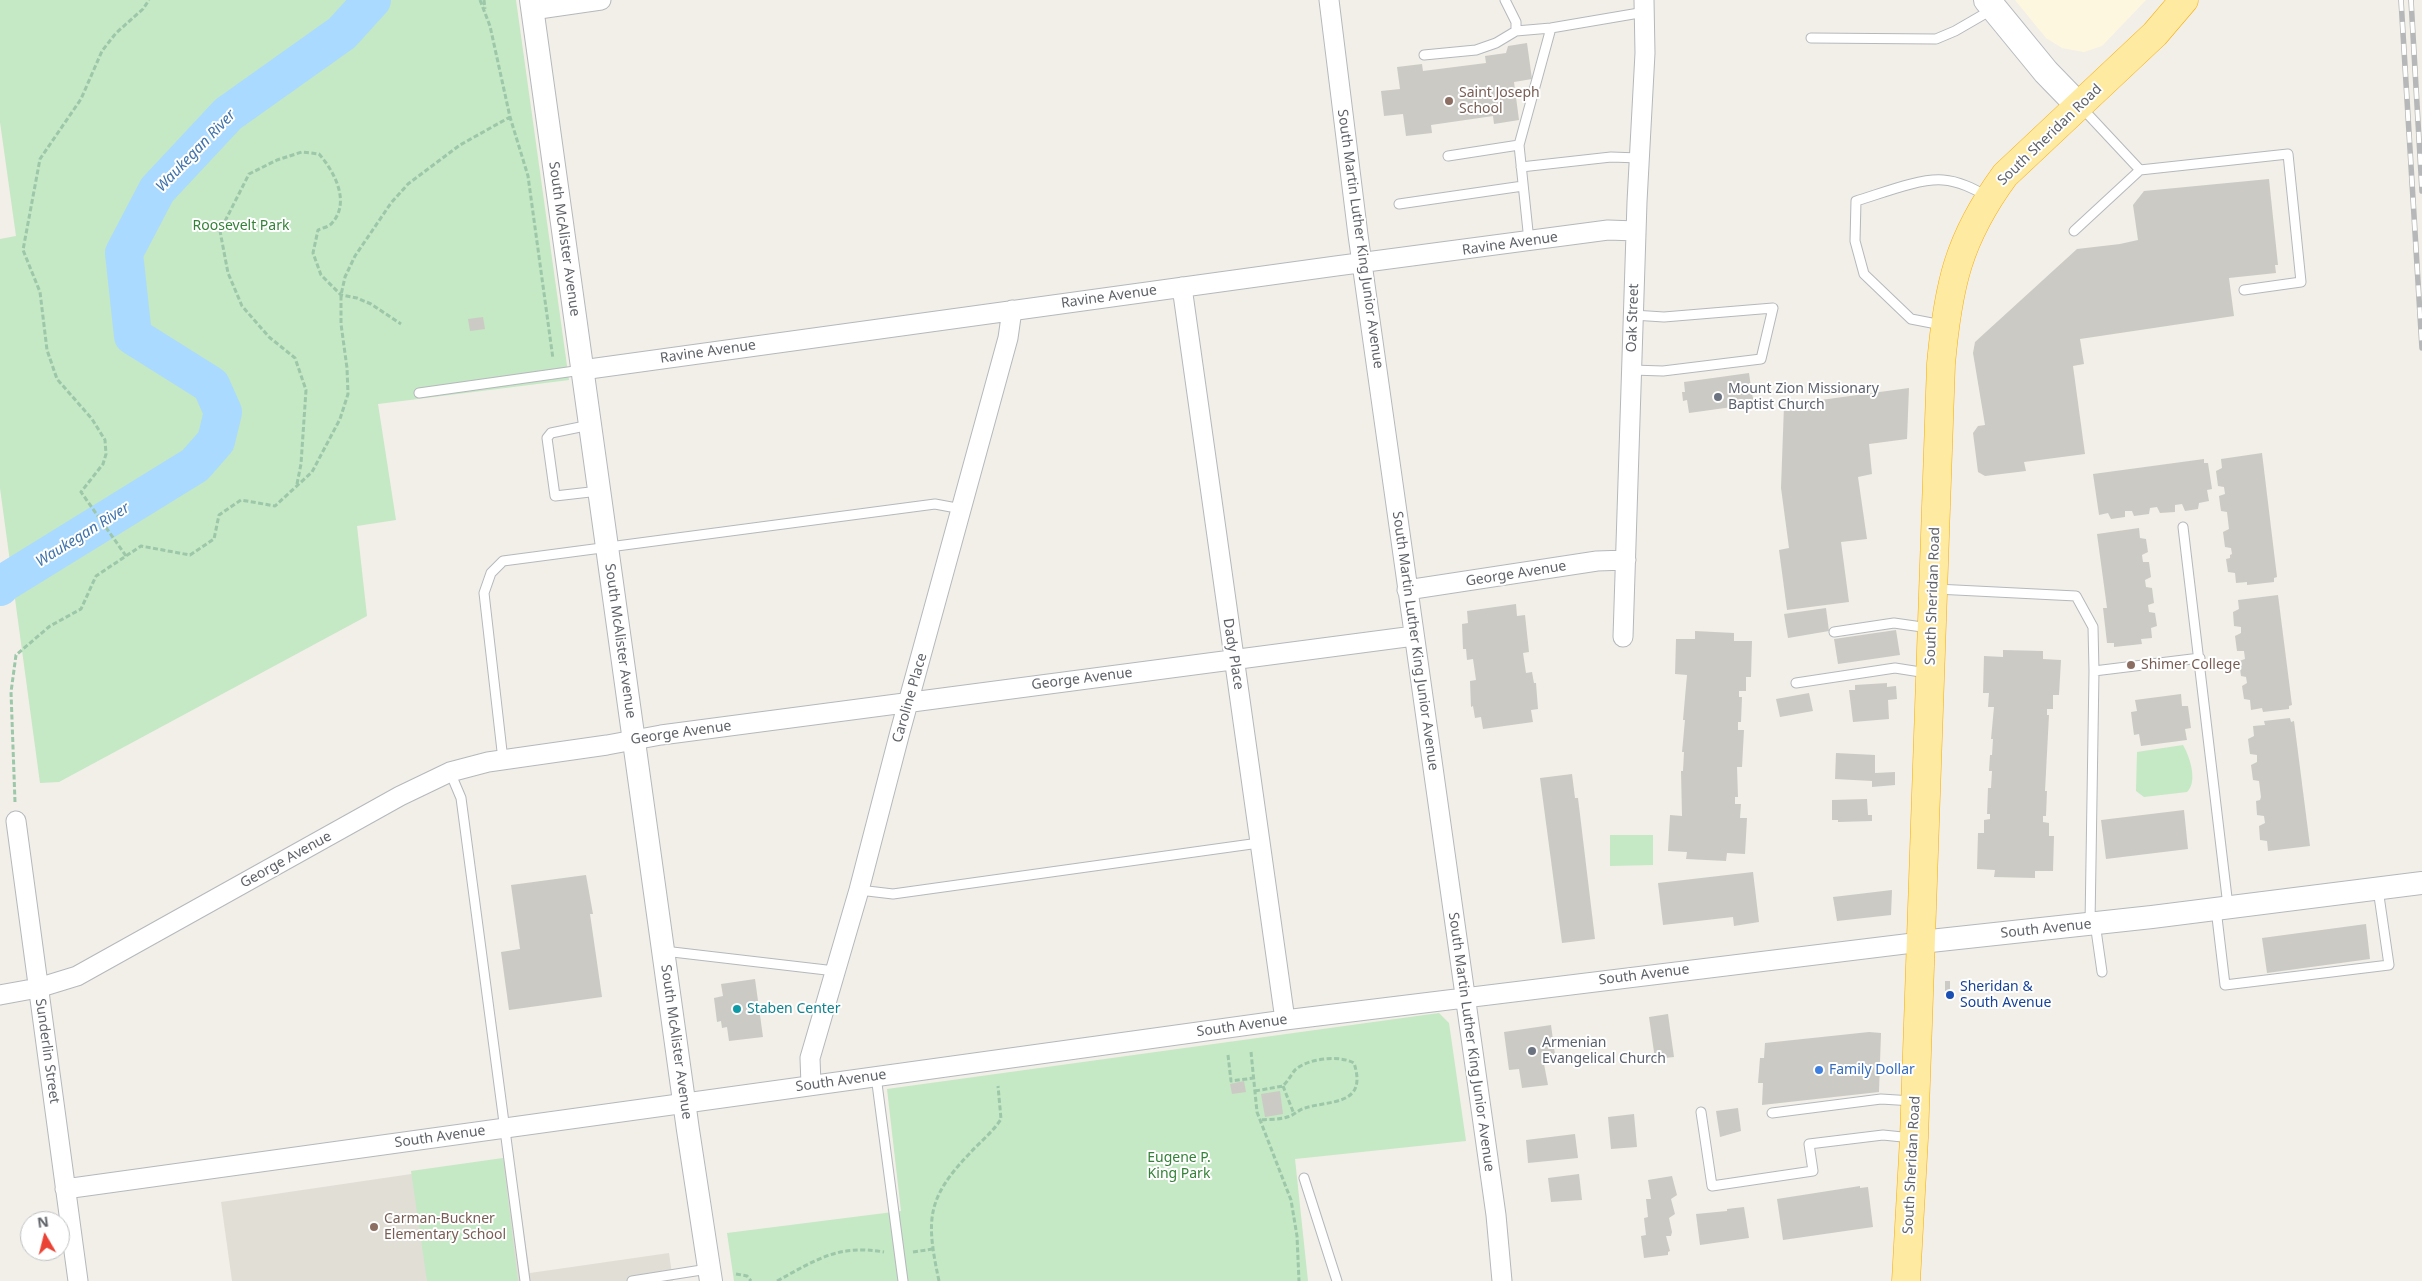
<!DOCTYPE html>
<html>
<head>
<meta charset="utf-8">
<style>
  body { margin:0 }
  #map { position:relative; width:2422px; height:1281px; overflow:hidden; background:#f1efe8; font-family:"Noto Sans",sans-serif }
  canvas { display:block }
  .north { position:absolute; left:20px; top:1211px; width:50px; height:50px; box-sizing:border-box; background:#fff; border:1px solid #bfc1c3; border-radius:50%; rotate:352deg; font-size:14px; font-weight:700; line-height:20px; text-align:center; color:#5f6368 }
  .north::after { content:''; display:block; margin:auto; width:18px; height:22px; background:#ea4335; clip-path:polygon(50% 0,100% 100%,50% 72%,0 100%) }
</style>
</head>
<body>
<div id="map">
<canvas width="2422" height="1281"></canvas>
<div class="north">N</div>
</div>
<script>
const c = document.querySelector('canvas').getContext('2d');
c.lineJoin = 'round';
function paint(path, color) {
  c.fillStyle = color;
  c.fill(path, 'evenodd');
}
function stroke(path, color, width, dash) {
  c.strokeStyle = color;
  c.lineWidth = width;
  c.lineCap = dash ? 'butt' : 'round';
  c.setLineDash(dash || []);
  c.stroke(path);
}
function drawText(font, color, halo, rows, align = 'center') {
  c.font = font + ' "Noto Sans",sans-serif';
  c.lineWidth = 4;
  c.setLineDash([]);
  c.textBaseline = 'middle';
  c.strokeStyle = halo;
  c.fillStyle = color;
  for (const [text, x, y, turn = 0] of rows) {
    c.save();
    c.translate(x, y);
    c.rotate((+turn || 0) * Math.PI / 180);
    c.textAlign = isNaN(turn) ? turn : align;
    if (halo) c.strokeText(text, 0, 0);
    c.fillText(text, 0, 0);
    c.restore();
  }
}
const commercial = new Path2D(`
  M2015,0H2146L2102,46L2084,52L2062,48L2046,38Z`);
const education = new Path2D(`
  M513,1159L530,1273L669,1253L673,1281H232L221,1202Z`);
const green = new Path2D(`
  M0,0H516L569,380L378,404L396,520L357,526L367,616L59,782L40,783L0,488V239L16,236L0,122Z
  M2183,745C2190,757 2198,782 2187,792L2144,797L2136,791L2137,752Z
  M1610,835H1653V865L1610,866Z
  M1439,1013L1449,1023L1466,1141L1295,1159L1308,1281H734L727,1233L901,1211L887,1089Z
  M503,1158L518,1281H427L411,1171Z`);
const river = new Path2D(`
  M0,587L2,584L195,465L216,441L223,412L211,385L133,336L124,253L157,190L228,114L342,33L372,0`);
const building = new Path2D(`
  M1527,43L1532,79L1514,82L1519,120L1494,124L1493,116L1431,125L1432,133L1406,136L1403,114L1384,116L1381,91L1400,89L1397,67L1422,64L1423,71L1486,63L1485,56L1506,53L1508,46Z
  M2269,179L2278,265H2275L2276,273L2229,278L2234,316L2080,339L2084,364L2073,366L2085,454L2024,462L2026,471L1985,476L1978,472L1973,433L1978,426L1985,425L1973,353L1975,342L2077,249L2120,244L2138,240L2133,205L2144,191Z
  M483,317L485,329L470,331L468,319Z
  M1749,373L1751,387L1759,386V392L1752,393L1754,404L1689,413L1687,400L1683,401L1682,392H1685L1684,382Z
  M1909,388L1907,439L1869,444L1872,474L1858,477L1867,539L1841,542L1849,602L1787,610L1779,550L1789,548L1781,488L1784,405Z
  M2262,453L2277,577L2274,578V582L2247,585V582L2236,583L2235,573L2228,572L2226,559L2230,558V555L2232,554L2231,548L2225,547L2223,532L2229,529L2227,512L2221,511L2220,504L2219,496L2225,494L2224,487L2218,486L2216,471L2222,468L2221,459Z
  M2204,459V463H2208L2212,489L2207,490L2209,501L2199,503L2198,509L2185,511L2182,504L2175,505V512L2160,513L2157,507L2150,508L2149,514L2134,516L2132,511H2125V517L2111,519L2108,513L2099,515L2093,474Z
  M2139,528L2140,538L2146,539L2148,552L2142,555L2143,562H2149L2151,577L2145,580L2146,587L2152,588L2154,603L2148,605L2149,612L2155,613L2157,626L2151,628L2152,638L2141,639L2142,644L2114,647V643H2107L2103,608H2107L2097,534Z
  M2278,595L2292,705L2289,706V709L2263,712L2262,708L2251,710L2250,700L2244,699L2242,686L2247,683L2246,677L2241,676L2239,661L2245,659L2244,651H2237L2235,636L2241,633V627L2234,626L2233,612L2239,609L2238,600Z
  M1516,604L1517,616L1525,615L1529,652L1523,653L1526,673L1532,672L1534,683H1536L1538,709L1531,710L1533,722L1483,729L1481,717L1475,718L1473,706L1471,707L1470,681L1476,680L1473,659L1467,660L1466,649H1463L1462,624L1468,623L1467,611Z
  M1826,608L1829,631L1788,638L1784,614Z
  M1896,630L1900,655L1838,664L1834,639Z
  M1695,631L1734,633V641H1752L1751,677H1746V691H1739V697H1742L1741,722H1738V730H1744L1742,767H1737L1738,797H1735V804H1741L1740,818H1747L1745,854L1727,853L1726,861L1686,859L1687,852L1668,851L1670,815L1682,816L1681,771H1683L1684,752H1682L1685,720H1683L1687,675L1675,674L1676,639H1695Z
  M2003,650L2043,651V659L2061,660L2059,695H2053V709H2047V715H2049L2045,791H2047L2046,816H2043V822L2049,823V836H2054L2053,871H2035V878L1994,877L1995,870L1977,869L1978,833H1984V820L1990,819V814H1987L1988,788H1991L1992,771H1989L1990,755H1992L1993,739H1991L1994,707H1988L1989,693H1983L1984,656L2003,657Z
  M1887,683V687L1896,686L1897,699L1888,700L1889,719L1853,722L1849,690H1855V685Z
  M1809,693L1813,711L1780,717L1776,699Z
  M2181,694L2182,706H2188L2191,728L2185,729L2187,740L2141,746L2139,734L2134,735L2132,720L2131,712L2137,711L2135,700Z
  M2290,718L2291,722L2294,721L2310,846L2268,851L2267,841L2260,840L2259,826L2265,823L2264,816L2257,815L2256,801L2260,800L2261,797L2259,781L2253,780L2251,765L2257,762V755L2250,754L2248,739L2254,736L2253,726L2265,725L2264,721Z
  M1836,753L1875,755V773L1895,772V785L1872,787V781L1835,779Z
  M1572,774L1575,798H1578L1595,939L1562,943L1540,778Z
  M1867,799L1868,815H1872V821L1838,822V820H1832V800Z
  M2184,810L2188,849L2106,859L2101,820Z
  M1753,872L1759,922L1734,926L1733,917L1663,925L1658,883Z
  M586,875L593,914H590L602,997L509,1010L501,952L520,949L511,885Z
  M1892,890L1891,915L1837,921L1833,897Z
  M2366,924L2370,959L2267,973L2262,938Z
  M755,979L763,1037L729,1041L727,1027L722,1028L721,1021L717,1022L714,998L723,996L721,984Z
  M1945,981H1950V991H1945Z
  M1668,1014L1674,1057L1655,1059L1649,1017Z
  M1551,1025L1556,1062L1544,1064L1548,1085L1522,1088L1519,1069L1509,1070L1504,1032Z
  M1869,1032L1881,1033L1879,1092L1762,1105L1763,1083H1758L1760,1058H1764L1765,1043Z
  M1244,1081L1246,1092L1232,1094L1230,1084Z
  M1280,1091L1283,1114L1265,1117L1261,1094Z
  M1738,1108L1741,1131L1720,1137L1716,1111Z
  M1634,1114L1637,1147L1611,1149L1608,1117Z
  M1575,1134L1578,1158L1528,1163L1526,1140Z
  M1579,1174L1582,1200L1551,1202L1548,1178Z
  M1672,1176L1677,1195L1671,1199L1675,1214L1669,1218L1672,1232L1671,1236H1666L1670,1251L1668,1252V1255L1644,1258L1641,1236L1646,1235L1644,1218L1648,1217L1646,1199H1651L1648,1180Z
  M1860,1186V1188L1868,1187L1873,1227L1783,1240L1777,1199Z
  M1744,1207L1749,1238L1700,1245L1696,1214L1727,1211V1209Z`);
const path = new Path2D(`
  M480,0L490,26L510,117L528,176L553,359
  M484,0L485,9
  M297,484L301,464L306,390L295,358L269,337L242,306L228,273L220,231L249,174L277,160L302,152L319,154C334,171 351,202 332,223C329,227 322,228 318,230L313,253L321,275L341,295L357,298L371,304L401,324
  M126,556L81,492L103,464L106,454L105,440L92,419L57,379L47,350L40,292L23,250L40,159L81,99L102,51L116,33L143,9L149,0
  M15,802L11,692L16,655L50,626L81,609L96,576L141,546L190,555L214,539L219,515L241,500L275,506L312,472L340,419L348,394L347,368L341,324V295L345,277L355,256L391,203L408,184L460,145L510,117
  M1251,1052L1257,1112L1291,1200L1297,1236L1299,1281
  M1228,1055L1231,1081L1254,1078
  M1283,1086L1294,1114
  M1255,1091L1283,1086C1288,1081 1291,1075 1295,1070C1308,1058 1340,1055 1354,1063C1368,1106 1330,1100 1305,1108C1298,1110 1293,1116 1287,1117C1279,1120 1268,1119 1260,1120
  M913,1252L933,1249
  M736,1274L747,1276L751,1281
  M777,1281C816,1260 838,1244 884,1252
  M939,1281C926,1220 926,1199 970,1153C980,1142 993,1132 1001,1119L998,1086`);
const service = new Path2D(`
  M1505,0L1516,22V31
  M1811,38L1936,39L1955,31L1993,9
  M1424,55L1476,50L1496,43L1516,31L1551,28L1645,12
  M2082,108L2140,170
  M1448,156L1519,145
  M1521,167L1611,157L1639,158
  M1399,204L1523,186
  M2074,231L2140,170L2288,154L2301,282L2244,290
  M1529,241L1519,145L1551,28
  M1942,325L1911,319L1864,274L1855,241L1856,201C1880,194 1919,178 1943,180C1959,181 1974,189 1987,196
  M1632,370L1663,371L1761,359L1773,308L1664,317L1633,315
  M419,393L582,370
  M590,425L551,433L547,438L555,496L599,491
  M2183,527L2228,906
  M1936,589L2076,596L2093,627L2094,671
  M1834,632L1894,623L1929,628
  M1796,683L1895,668L1927,673
  M503,760L484,593L491,573L503,561L935,504L962,509
  M450,772L461,798L525,1281
  M859,890L893,894L1259,843
  M2216,909L2225,985L2389,965L2378,889
  M2095,923L2102,972
  M2090,924L2094,671L2200,658
  M664,951L835,971
  M876,1076L903,1281
  M1701,1112L1712,1186L1813,1171L1809,1144L1883,1135L1912,1138
  M1772,1113L1881,1099L1913,1101
  M1304,1178L1337,1281
  M632,1281L708,1269`);
const minor = new Path2D(`
  M1329,0L1358,235L1496,1215L1502,1281
  M532,10L601,0
  M1182,287L1285,1020
  M582,370L1336,266L1608,230L1636,231
  M1407,590L1597,561L1626,560
  M1623,637L1637,202L1645,53L1644,0
  M16,821L78,1281
  M0,995L38,988L77,976L400,796L450,772L488,762L607,745L661,735L1414,636
  M811,1085L810,1058L859,890L900,732L1008,338L1012,310
  M65,1189L1285,1020L1921,942`);
const tertiary = new Path2D(`
  M531,0L688,1130L711,1281
  M1921,942L2152,917L2422,883`);
const secondary = new Path2D(`
  M1987,0L2046,72L2079,106`);
const trunk = new Path2D(`
  M1906,1281L1914,1138L1941,364C1948,286 1958,239 2005,175L2155,34L2184,0`);
const rail = new Path2D(`
  M2401,0L2422,348
  M2411,0L2422,191`);
const markers = [
  [1449,101,5,"#8d6e63"],
  [1718,397,5,"#6b7280"],
  [2131,665,5,"#8d6e63"],
  [1950,995,5,"#1a4fb4"],
  [737,1009,5,"#0f9aa8"],
  [1532,1051,5,"#6b7280"],
  [1819,1070,5,"#3f7fe0"],
  [374,1227,5,"#8d6e63"]
];
const educationNames = [
  ["Saint Joseph",1459,93],
  ["School",1459,109],
  ["Shimer College",2141,665],
  ["Carman-Buckner",384,1219],
  ["Elementary School",384,1235]
];
const streetNames = [
  ["South Sheridan Road",2050,135,-44],
  ["South McAlister Avenue",564,239,82],
  ["South Martin Luther King Junior Avenue",1360,239,82],
  ["Ravine Avenue",1510,244,-8],
  ["Ravine Avenue",1109,297,-8],
  ["Oak Street",1633,318,-88],
  ["Ravine Avenue",708,352,-8],
  ["George Avenue",1516,574,-9],
  ["South Sheridan Road",1933,596,-88],
  ["South McAlister Avenue",620,641,82],
  ["South Martin Luther King Junior Avenue",1415,641,82],
  ["Dady Place",1233,654,81],
  ["George Avenue",1082,679,-7],
  ["Caroline Place",910,698,-74],
  ["George Avenue",681,733,-8],
  ["George Avenue",286,860,-29],
  ["South Avenue",2046,929,-6],
  ["South Avenue",1644,975,-7],
  ["South Avenue",1242,1026,-8],
  ["South McAlister Avenue",676,1042,82],
  ["South Martin Luther King Junior Avenue",1471,1042,82],
  ["Sunderlin Street",47,1051,82],
  ["South Avenue",841,1081,-8],
  ["South Avenue",440,1137,-8],
  ["South Sheridan Road",1912,1165,-87]
];
const parkNames = [
  ["Roosevelt Park",241,226],
  ["Eugene P.",1179,1158],
  ["King Park",1179,1174]
];
const worshipNames = [
  ["Mount Zion Missionary",1728,389],
  ["Baptist Church",1728,405],
  ["Armenian",1542,1043],
  ["Evangelical Church",1542,1059]
];
const transitNames = [
  ["Sheridan &",1960,987],
  ["South Avenue",1960,1003]
];
const cultureNames = [
  ["Staben Center",747,1009]
];
const shopNames = [
  ["Family Dollar",1829,1070]
];
const waterNames = [
  ["Waukegan River",196,151,-46],
  ["Waukegan River",83,535,-32]
];
paint(commercial, '#fef7e0');
paint(education, '#e1ded6');
paint(green, '#c5e8c5');
stroke(river, '#aadaff', 38);
paint(building, '#cccac5');
stroke(service, '#b5b8bc', 11);
stroke(minor, '#b5b8bc', 21);
stroke(tertiary, '#b5b8bc', 24);
stroke(secondary, '#b6babf', 28);
stroke(trunk, '#f9ab00', 29);
stroke(path, '#9cc7a9', 3, [5, 2.5]);
stroke(service, '#fff', 9);
stroke(minor, '#fff', 19);
stroke(tertiary, '#fff', 22);
stroke(secondary, '#fff', 26);
stroke(trunk, '#feeaa1', 28);
stroke(rail, '#b6b7b8', 5.5);
stroke(rail, '#fff', 4, [11]);
for (const [x, y, r, color] of markers) {
  const dot = new Path2D();
  dot.arc(x, y, r, 0, 2 * Math.PI);
  c.fillStyle = color;
  c.fill(dot);
  stroke(dot, '#fff', 2);
}
drawText('14px', '#785e54', '#fff', educationNames, 'left');
drawText('14px', '#5f6368', '#fff', streetNames);
drawText('14px', '#348238', '#fff', parkNames);
drawText('14px', '#5b616d', '#fff', worshipNames, 'left');
drawText('14px', '#164399', '#fff', transitNames, 'left');
drawText('14px', '#0d838f', '#fff', cultureNames, 'left');
drawText('14px', '#366cbe', '#fff', shopNames, 'left');
drawText('italic 15px', '#4174aa', '#fff', waterNames);
</script>
</body>
</html>
